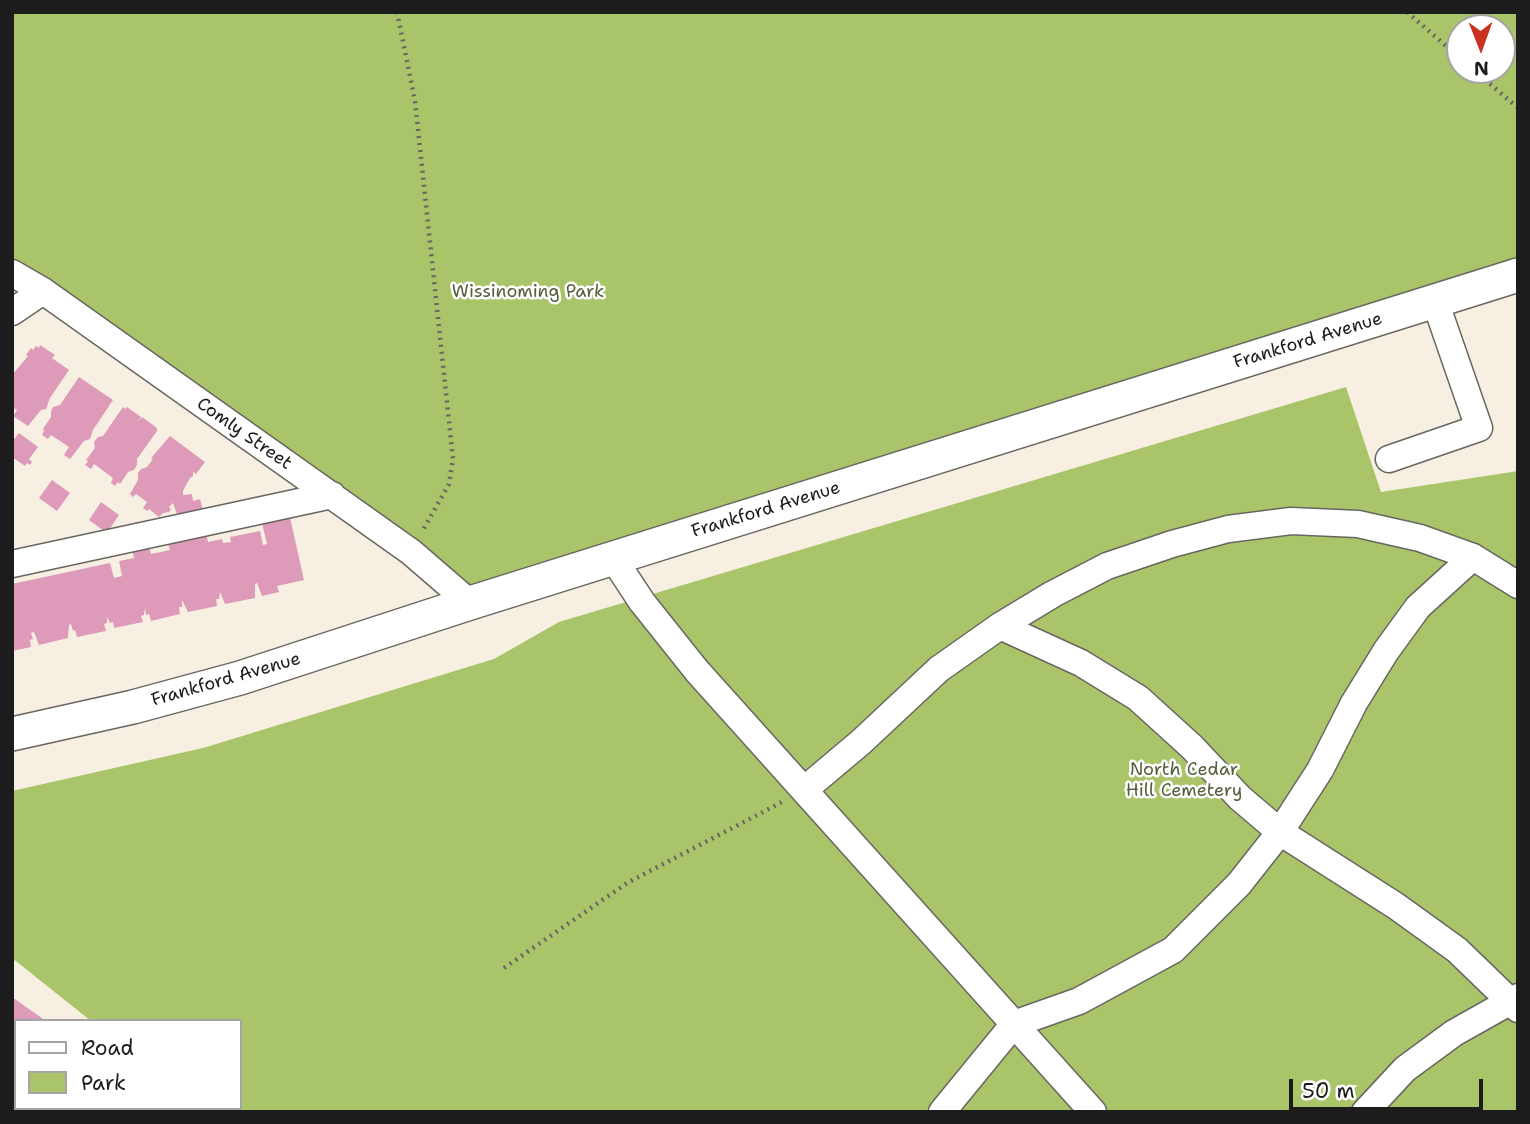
<!DOCTYPE html>
<html>
<head>
<meta charset="utf-8">
<style>
  body { margin:0 }
  #map { position:relative; width:1530px; height:1124px; overflow:hidden; background:#f7f0e2; font-family:"Shantell Sans",sans-serif }
  canvas { display:block }
  .frame { position:absolute; inset:0; border:14px solid #1c1c1c; pointer-events:none }
  .legend { position:absolute; left:14px; top:1019px; width:228px; height:91px; box-sizing:border-box; background:#fff; border:2px solid #a4a4a4; margin:0; padding:9px 12px; list-style:none; font-size:21px; color:#1c1c1c }
  .legend li { display:flex; align-items:center; gap:14px; height:35px }
  .legend b { width:35px; border:2px solid #a4a4a4 }
  .north { position:absolute; left:1446px; top:14px; width:70px; height:70px; box-sizing:border-box; background:#fff; border:2px solid #a4a4a4; border-radius:50%; rotate:179deg; font-size:19px; font-weight:700; line-height:28px; text-align:center; color:#1c1c1c }
  .north::after { content:''; display:block; margin:auto; width:24px; height:32px; background:#c8321e; clip-path:polygon(50% 0,100% 100%,50% 72%,0 100%) }
  .scale { position:absolute; left:1289px; top:1079px; width:194px; height:32px; box-sizing:border-box; border:4px solid #1c1c1c; border-top:0; padding-left:9px; font-size:21px; line-height:24px; white-space:nowrap; color:#1c1c1c; -webkit-text-stroke:5px #fff; paint-order:stroke }
</style>
</head>
<body>
<div id="map">
<canvas width="1530" height="1124"></canvas>
<div class="frame"></div>
<ul class="legend">
<li><b style="height:9px;background:#fff"></b>Road</li>
<li><b style="height:19px;background:#aac46a"></b>Park</li>
</ul>
<div class="north">N</div>
<div class="scale">50 m</div>
</div>
<script>
const c = document.querySelector('canvas').getContext('2d');
c.lineJoin = 'round';
function paint(path, color) {
  c.fillStyle = color;
  c.fill(path, 'evenodd');
}
function stroke(path, color, width, dash) {
  c.strokeStyle = color;
  c.lineWidth = width;
  c.lineCap = dash ? 'butt' : 'round';
  c.setLineDash(dash || []);
  c.stroke(path);
}
function drawText(font, color, halo, rows, align = 'center') {
  c.font = font + ' "Shantell Sans",sans-serif';
  c.lineWidth = 5;
  c.setLineDash([]);
  c.textBaseline = 'middle';
  c.strokeStyle = halo;
  c.fillStyle = color;
  for (const [text, x, y, turn = 0] of rows) {
    c.save();
    c.translate(x, y);
    c.rotate((+turn || 0) * Math.PI / 180);
    c.textAlign = isNaN(turn) ? turn : align;
    if (halo) c.strokeText(text, 0, 0);
    c.fillText(text, 0, 0);
    c.restore();
  }
}
const green = new Path2D(`
  M12,12H1518V275L470,603L12,273ZM1460,28H1502V70H1460Z
  M1346,387L1381,492L1518,471V1112H202L198,1108H240V1021H91L12,958V791L203,748L494,659L559,622Z`);
const building = new Path2D(`
  M40,345L55,355L52,358L69,370L50,398L46,409L41,410L28,426L13,416L17,410L12,407V375L28,356L26,355L31,348L33,350L36,346L39,348Z
  M79,377L113,400L93,430L90,439L84,441L70,459L64,455L69,447L51,435L48,439L42,435L44,431L43,429L51,417V411L53,407L60,405Z
  M123,407L125,409L127,407L141,417L137,422L142,417L157,428V431L137,459V465L134,470L128,472L120,484L118,482L115,486L111,483L113,478L94,464L91,469L85,465L88,461L86,460L95,448L94,442L98,437L103,436Z
  M19,433L38,447L29,459L32,462L30,465L27,463L25,466L12,457V442Z
  M170,436L205,462L196,474L193,472V476L190,478L183,491V495L192,494L193,501L200,499L203,511L178,517L173,503L169,507L171,509L169,512L163,513L159,517L149,509L147,511L143,508L147,502L136,494L133,497L130,494L138,480V473L141,469L147,467L153,459L151,458Z
  M52,480L70,493L57,511L39,498Z
  M101,502L119,515L107,533L89,520Z
  M289,513L304,580L277,586L279,592L262,596L257,583L255,584V598L225,604L220,592L219,599H216L217,606L188,612L182,600V607H179L180,614L151,621L149,614L146,615L145,608L144,615L141,616L143,622L114,628L113,622L110,623L107,617V623L104,624L106,631L77,637L75,630L73,631L71,624L69,625L68,638L39,645L34,632L31,633L33,639L30,640L31,647L12,651V584L110,563L114,578L122,576L119,561L134,558L132,548L149,545L151,554L170,550L167,541L206,532L208,542L222,539L223,543L231,542L230,537L260,531L263,545L267,544L261,519Z
  M12,997L46,1021H16V1033L12,1031Z
  M123,1108H171L176,1112H128Z`);
const path = new Path2D(`
  M397,12L415,101L453,459L449,484L423,530
  M1407,12L1460,58
  M1474,70L1518,108
  M504,968L627,883L782,802`);
const minor = new Path2D(`
  M12,273L43,291L411,552L470,603
  M12,312L43,291
  M1389,459L1479,428L1435,301
  M613,558L642,602L697,671L1093,1112
  M12,564L332,495
  M1000,626L1081,663L1138,698L1192,747L1240,798L1280,832L1396,906L1457,950L1518,1009
  M804,790L861,742L939,669L1000,626L1053,594L1107,566L1172,544L1228,529L1291,521L1358,524L1420,538L1473,557L1518,585
  M12,1079L16,1081
  M54,1108L59,1112
  M942,1112L1014,1024L1079,1001L1173,950L1239,884L1280,832L1320,770L1354,703L1386,651L1418,607L1473,557
  M1365,1112L1405,1069L1454,1033L1518,997`);
const major = new Path2D(`
  M12,734L133,707L240,678L470,603L1518,275`);
const parkNames = [
  ["Wissinoming Park",528,292],
  ["North Cedar",1184,770],
  ["Hill Cemetery",1184,791]
];
const streetNames = [
  ["Frankford Avenue",1308,341,-17],
  ["Comly Street",244,434,35],
  ["Frankford Avenue",766,510,-17],
  ["Frankford Avenue",226,680,-16]
];
paint(green, '#aac46a');
paint(building, '#dd9ab9');
stroke(minor, '#696661', 29);
stroke(major, '#696661', 36);
stroke(path, '#696661', 4.5, [2, 5]);
stroke(minor, '#fff', 26);
stroke(major, '#fff', 33);
drawText('18px', '#555f3b', '#fff', parkNames);
drawText('18px', '#1c1c1c', '#fff', streetNames);
</script>
</body>
</html>
